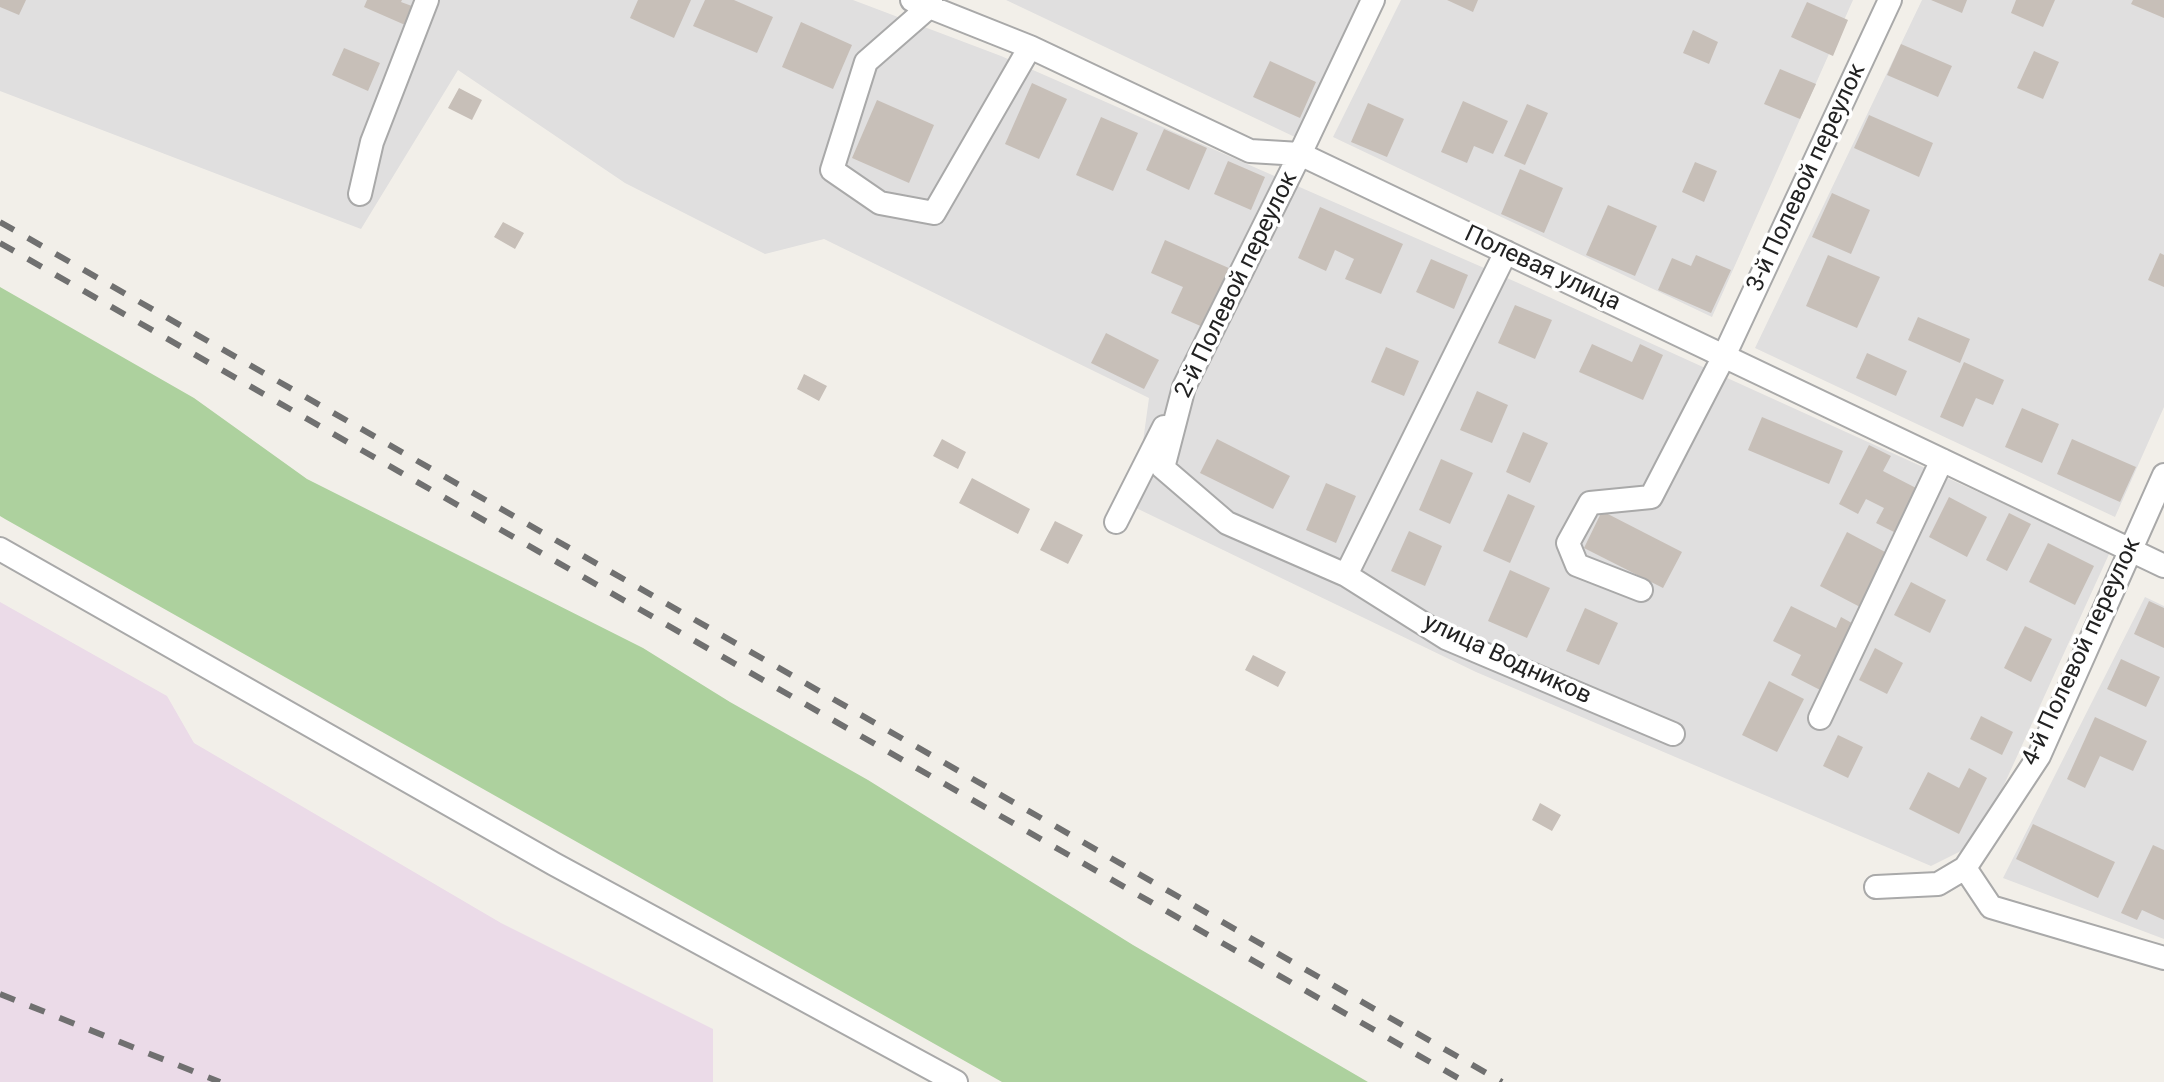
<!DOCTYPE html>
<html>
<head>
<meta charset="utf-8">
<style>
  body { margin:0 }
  canvas { display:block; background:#f2efe9 }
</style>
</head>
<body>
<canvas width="2164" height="1082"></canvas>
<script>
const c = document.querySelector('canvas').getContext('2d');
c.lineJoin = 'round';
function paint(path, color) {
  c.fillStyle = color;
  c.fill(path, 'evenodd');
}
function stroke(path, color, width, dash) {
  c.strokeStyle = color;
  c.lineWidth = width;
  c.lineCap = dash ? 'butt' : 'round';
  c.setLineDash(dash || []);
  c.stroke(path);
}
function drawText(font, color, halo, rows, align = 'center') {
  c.font = font + ' Roboto,sans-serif';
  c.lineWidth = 7;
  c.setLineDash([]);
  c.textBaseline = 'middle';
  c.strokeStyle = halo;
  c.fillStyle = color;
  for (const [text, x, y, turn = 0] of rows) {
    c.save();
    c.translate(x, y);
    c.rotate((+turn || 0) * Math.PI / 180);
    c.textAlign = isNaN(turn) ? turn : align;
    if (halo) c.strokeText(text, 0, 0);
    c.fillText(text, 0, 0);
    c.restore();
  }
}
const residential = new Path2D(`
  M0,0H853L1001,56L1516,282L2110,552L1988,820L1965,849L1931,866L1476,672L1134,507L1149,398L824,239L765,254L625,183L458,70L361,229L0,91Z
  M1006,0H1361L1297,138Z
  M1401,0H1853L1712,317L1333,137Z
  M1922,0H2164V407L2115,517L1755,348Z
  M2145,597L2164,606V939L2003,878Z`);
const industrial = new Path2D(`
  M0,602L167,696L194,743L501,923L713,1029V1082H0Z`);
const forest = new Path2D(`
  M0,287L194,398L307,479L643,648L730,702L868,780L1133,945L1368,1082H1002L5,519L0,516Z`);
const building = new Path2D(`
  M0,0H26L19,15L0,7Z
  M367,0H402L401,2L420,9L412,28L364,7Z
  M638,0H691L674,38L630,18Z
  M705,0H734L773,17L757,53L693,26Z
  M1447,0H1478L1473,12Z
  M1931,0H1967L1962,13Z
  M2016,0H2055L2043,27L2011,13Z
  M2133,0H2164V18L2131,4Z
  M1807,2L1848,20L1833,56L1791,37Z
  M801,22L852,45L833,89L782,67Z
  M1693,30L1718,42L1709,64L1683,53Z
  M1901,44L1952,66L1938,97L1887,75Z
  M344,48L380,63L368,91L332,75Z
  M2034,51L2059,62L2043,99L2017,88Z
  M1270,61L1316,82L1300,118L1253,97Z
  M1780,69L1816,84L1800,119L1764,104Z
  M1032,83L1067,99L1039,159L1005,144Z
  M459,88L482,100L472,120L448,108Z
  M877,100L934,125L909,183L852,158Z
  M1463,101L1508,121L1493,154L1474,146L1467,163L1441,152Z
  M1368,103L1404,119L1387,157L1351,142Z
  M1527,104L1548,113L1525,165L1504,156Z
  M1869,115L1933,143L1919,177L1854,148Z
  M1101,117L1138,133L1113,191L1076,175Z
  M1164,129L1207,148L1189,190L1146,170Z
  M1228,161L1265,177L1251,210L1214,194Z
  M1695,162L1717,171L1704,202L1682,192Z
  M1520,169L1563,188L1544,233L1501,214Z
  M1832,193L1870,210L1851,254L1812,237Z
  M1608,205L1657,226L1635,276L1586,255Z
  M1320,207L1403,244L1381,294L1345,279L1354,259L1335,250L1326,271L1298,258Z
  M503,222L524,233L515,249L494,237Z
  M1165,240L1231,269L1205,328L1171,313L1183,287L1151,273Z
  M2160,253L2164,255V287L2148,280Z
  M1696,255L1731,270L1711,313L1658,290L1672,258L1691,266Z
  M1828,255L1880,277L1857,328L1806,306Z
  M1431,259L1468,275L1454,309L1416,292Z
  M1515,305L1552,320L1535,359L1498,343Z
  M1918,317L1970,339L1960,363L1908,340Z
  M1106,333L1159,360L1144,389L1091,363Z
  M1592,344L1632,362L1640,344L1663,355L1643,400L1579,372Z
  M1386,347L1419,361L1404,396L1371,382Z
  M1867,353L1907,371L1896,396L1856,378Z
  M1964,362L2004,380L1993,405L1976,398L1963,427L1940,417Z
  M804,374L827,386L819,401L797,389Z
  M1477,391L1508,405L1492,443L1460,430Z
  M2022,408L2059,424L2042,463L2005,447Z
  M1762,417L1843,451L1829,484L1748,450Z
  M1523,432L1548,443L1530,483L1506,472Z
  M942,439L966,452L958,469L933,456Z
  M1217,439L1290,476L1273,509L1200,473Z
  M2072,439L2136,467L2120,502L2057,474Z
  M1869,445L1891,456L1883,471L1918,489L1896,533L1876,523L1884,508L1866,499L1858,514L1839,504Z
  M1441,459L1473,473L1450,524L1419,510Z
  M972,478L1030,509L1018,534L959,503Z
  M1326,483L1356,496L1336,543L1306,530Z
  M1508,494L1535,506L1510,563L1483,551Z
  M1949,497L1987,517L1967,557L1929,537Z
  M1602,511L1682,552L1663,588L1584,548Z
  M2009,513L2031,524L2007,571L1986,560Z
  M1055,521L1083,535L1068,564L1040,550Z
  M1409,531L1442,546L1425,586L1391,571Z
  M1847,532L1887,553L1860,607L1820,586Z
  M2048,543L2094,566L2075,605L2029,582Z
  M1510,570L1550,588L1527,638L1488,621Z
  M1911,582L1946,600L1930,633L1894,615Z
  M2149,601L2164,608V648L2134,634Z
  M1791,606L1836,628L1841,617L1859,627L1826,693L1791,675L1801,655L1773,641Z
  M1585,608L1618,623L1599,665L1566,651Z
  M2025,626L2052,639L2031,682L2004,668Z
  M1875,648L1903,663L1887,694L1859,680Z
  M1253,655L1286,672L1278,687L1245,670Z
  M2121,659L2160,677L2146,707L2107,689Z
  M1769,681L1804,699L1777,752L1742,735Z
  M1981,716L2013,732L2002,755L1970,739Z
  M2095,717L2147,741L2133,771L2100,756L2085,788L2067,779Z
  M1838,735L1863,747L1848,778L1823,766Z
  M1969,768L1987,778L1959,834L1909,809L1928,772L1959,788Z
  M1540,803L1561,815L1552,831L1532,820Z
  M2033,824L2115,862L2098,898L2016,859Z
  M2153,845L2164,850V920L2142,910L2137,920L2121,913Z`);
const minor = new Path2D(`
  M912,0L1030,47L1250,151L1300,154L2164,566
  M931,0L929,7L866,62L832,170L880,203L934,213L1030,47
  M1373,0L1300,154L1184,387L1163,468L1227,523L1346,575L1446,638L1673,734
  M360,194L372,142L427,0
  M1116,522L1164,427
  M0,549L554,864L956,1082
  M1346,575L1506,252
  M1641,590L1577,565L1568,543L1590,503L1651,497L1724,356L1890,0
  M1820,718L1942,460
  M1965,868L1991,907L2164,958
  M1876,887L1938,884L1965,868L2039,756L2164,475`);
const rail = new Path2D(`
  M0,222L1502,1082
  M0,243L1465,1082
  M0,994L220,1082`);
const streetNames = [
  ["3-й Полевой переулок",1807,178,-65],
  ["Полевая улица",1542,269,25],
  ["2-й Полевой переулок",1237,285,-64],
  ["4-й Полевой переулок",2082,652,-65],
  ["улица Водников",1507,660,25]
];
paint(residential, '#e0dfdf');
paint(industrial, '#ebdbe8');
paint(forest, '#add19e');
paint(building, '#c7bfb8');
stroke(minor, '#a9a9a9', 26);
stroke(minor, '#fff', 22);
stroke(rail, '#707070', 6, [16, 16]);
drawText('24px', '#222', '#fff', streetNames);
</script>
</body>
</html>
